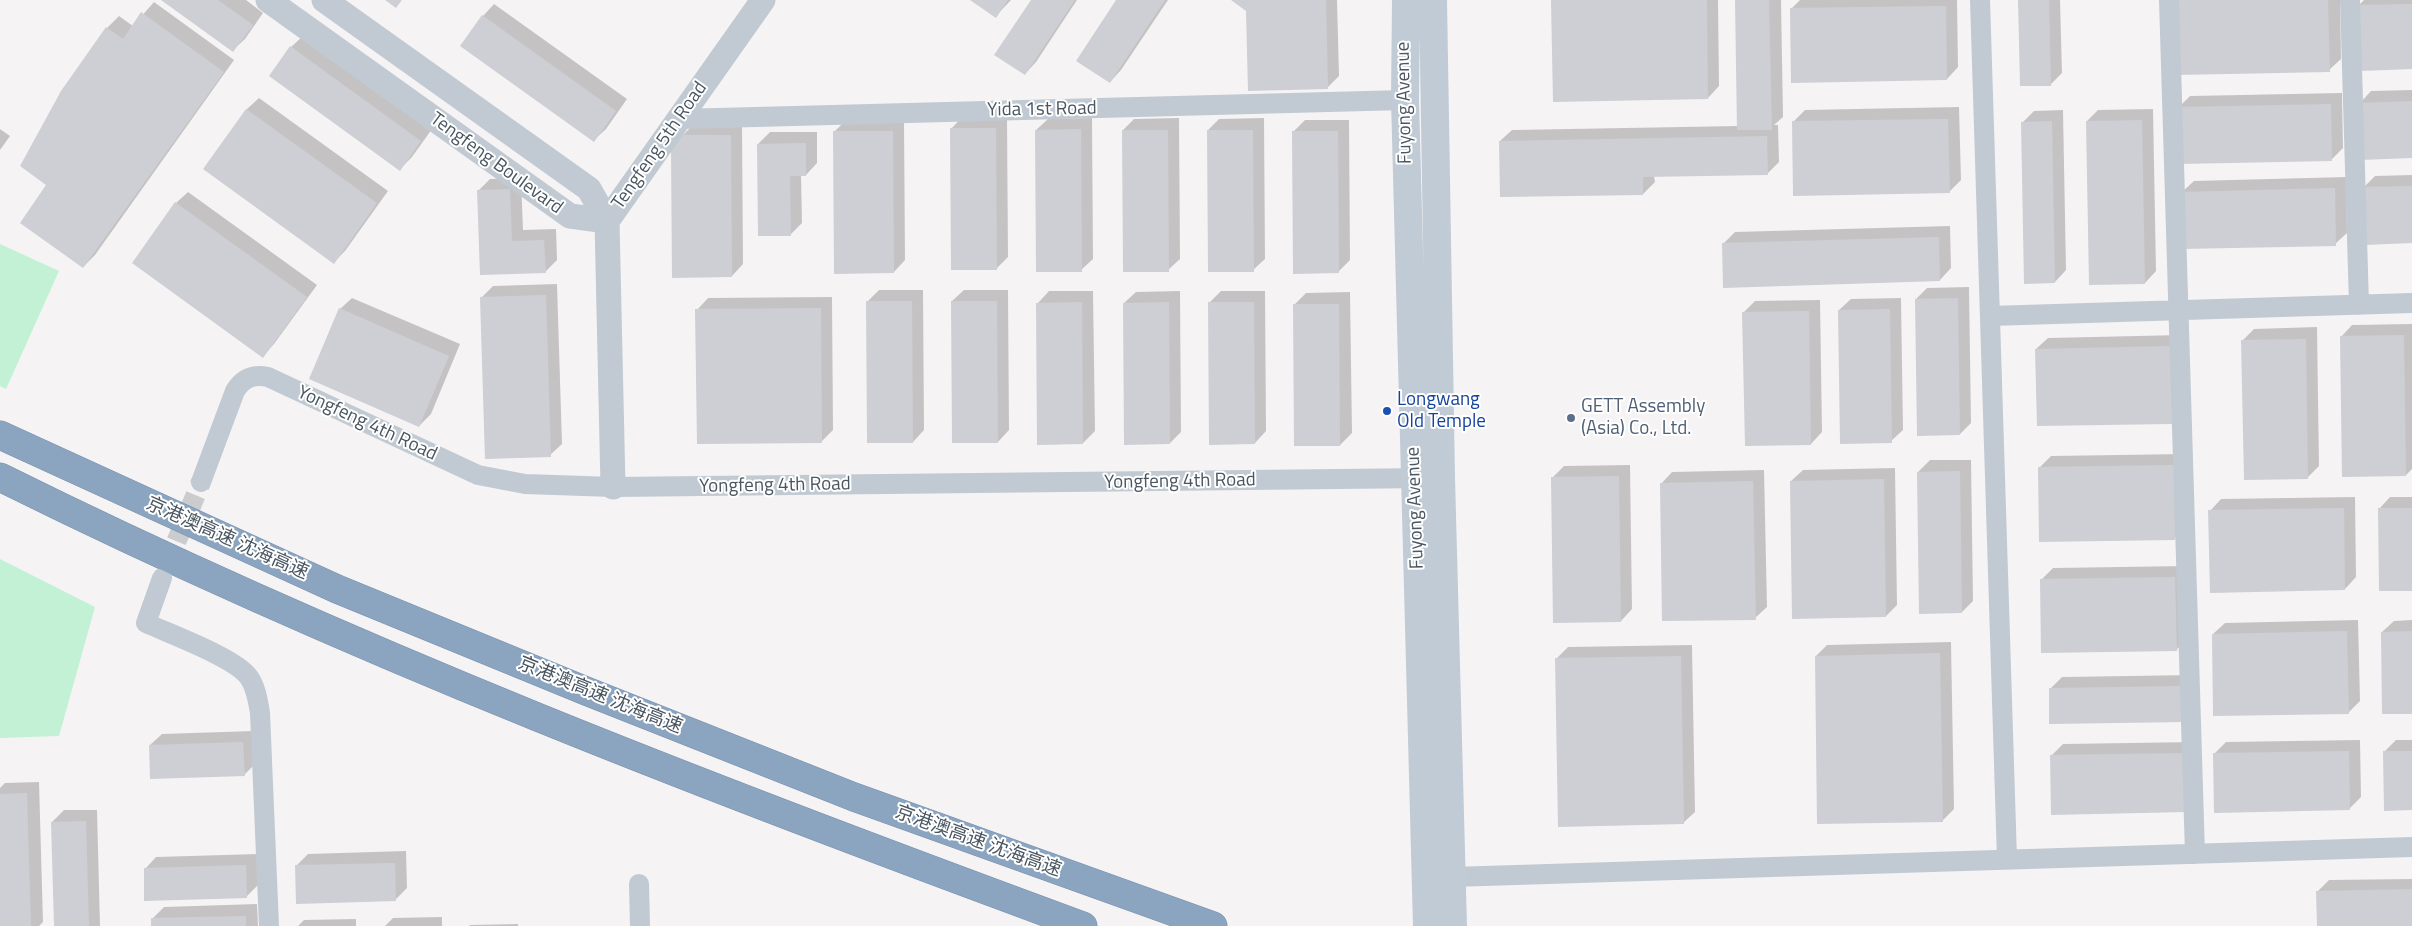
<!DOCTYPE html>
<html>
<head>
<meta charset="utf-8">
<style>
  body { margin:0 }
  canvas { display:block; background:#f5f3f3 }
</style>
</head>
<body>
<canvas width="2412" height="926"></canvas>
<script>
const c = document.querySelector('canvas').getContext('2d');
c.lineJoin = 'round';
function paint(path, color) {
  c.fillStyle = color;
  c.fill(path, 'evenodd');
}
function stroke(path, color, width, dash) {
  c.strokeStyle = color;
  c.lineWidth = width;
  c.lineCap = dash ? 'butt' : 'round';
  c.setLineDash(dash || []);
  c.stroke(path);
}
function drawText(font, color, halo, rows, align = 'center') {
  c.font = font + ' "Titillium Web","Noto Sans SC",sans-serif';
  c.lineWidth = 4;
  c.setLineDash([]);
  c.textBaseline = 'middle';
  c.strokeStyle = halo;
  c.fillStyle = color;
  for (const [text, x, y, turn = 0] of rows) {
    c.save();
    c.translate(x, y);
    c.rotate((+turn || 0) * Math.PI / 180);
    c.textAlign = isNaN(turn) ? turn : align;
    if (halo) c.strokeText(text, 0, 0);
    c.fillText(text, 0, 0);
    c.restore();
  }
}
const green = new Path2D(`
  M0,244L59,271L6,389L0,386Z
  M0,559L95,607L59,736L0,738Z`);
const shadow = new Path2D(`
  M163,0H246L263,13L245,39L233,50Z
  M972,0H1011L995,17Z
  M1032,0H1077L1036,62L1025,74Z
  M1117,0H1168L1121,70L1110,82Z
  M1233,0H1337L1339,76L1327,88L1248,10Z
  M1553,0H1718L1719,86L1708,98Z
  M1736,0H1781L1783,117L1774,125H1778L1779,162L1767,174L1654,176L1655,182L1643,194L1500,141L1512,130L1738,126Z
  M1800,0H1957L1958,67L1947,79L1791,9Z
  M2019,0H2060L2062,73L2050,85Z
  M2176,0H2340L2341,59L2329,70Z
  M2364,0H2412V68L2358,6Z
  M154,2L234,60L95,255L83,267L48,185L62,91L107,28L119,16L133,26Z
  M494,4L627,99L606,129L594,140L462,45L483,16Z
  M303,36L432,129L412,157L400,169L291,47Z
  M2412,90V157L2360,103L2371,91Z
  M2342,93L2343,148L2331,160L2178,108L2190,96Z
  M259,98L388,191L345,251L334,262L204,169L247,109Z
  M1959,107L1961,180L1949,192L1793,122L1805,110Z
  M2153,109L2156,271L2145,283L2087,121L2098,110Z
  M2063,110L2066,270L2055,282L2022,123L2034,111Z
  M962,117H1007L1008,257L996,269L951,129Z
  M1092,118L1093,259L1081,270L1036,130L1048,119Z
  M1179,118L1180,259L1168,270L1123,130L1134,119Z
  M1264,118L1265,259L1253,270L1208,130L1219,119Z
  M846,120H904L905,260L894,272L834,132Z
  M1305,120H1349L1350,260L1338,272L1293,132Z
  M694,124H742L743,264L732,276L682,136Z
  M0,129L10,136L0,150Z
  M770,132H817V163L806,175H801L802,223L790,235L758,144Z
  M2412,175V242L2363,188L2375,176Z
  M2346,177L2347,233L2335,244L2182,192L2194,181Z
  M521,178L523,230L556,229L557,260L545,272L481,274L478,191L490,179Z
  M188,192L317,285L274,344L263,356L176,203Z
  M1950,226L1951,268L1940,280L1723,244L1735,232Z
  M557,284L562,444L550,455L481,298L493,286Z
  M1969,287L1971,423L1960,434L1916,299L1927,288Z
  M879,290H923L924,430L913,442L868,301Z
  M964,290H1008L1009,430L998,442L952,301Z
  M1049,291H1093L1095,431L1083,443L1038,303Z
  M1180,291L1181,432L1170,443L1124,303L1136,292Z
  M1221,291H1265L1266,431L1255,443L1209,303Z
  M1350,292L1352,433L1340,445L1294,305L1306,293Z
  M832,297L833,430L821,442L697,310L708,298Z
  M352,298L460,344L431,414L419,426L340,309Z
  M1901,298L1903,430L1891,441L1839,310L1851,299Z
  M1820,300L1822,432L1811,444L1743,313L1755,301Z
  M2412,324V469L2406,475L2341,337L2352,325Z
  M2317,327L2319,466L2307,478L2243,340L2254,329Z
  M2182,335L2183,411L2036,349L2048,338Z
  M2185,454L2186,527L2174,539L2039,468L2051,456Z
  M1930,460H1971L1973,601L1962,612L1918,472Z
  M1630,465L1632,609L1621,621L1552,478L1564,466Z
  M1895,468L1897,605L1886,616L1791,481L1803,470Z
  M1764,470L1767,607L1755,618L1661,484L1672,472Z
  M2355,497L2356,577L2345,589L2210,511L2221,499Z
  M2390,497H2412V589L2379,509Z
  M2187,566L2188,638L2176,650L2041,580L2053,568Z
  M2358,620L2360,701L2348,713L2213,634L2225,623Z
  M2412,620V713L2382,632L2394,621Z
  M1951,642L1954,809L1942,821L1816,656L1827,645Z
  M1692,645L1695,812L1683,823L1556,659L1568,647Z
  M2195,675L2196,709L2050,689L2062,677Z
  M254,731L256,763L244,775L150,745L162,734Z
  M2360,740L2361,797L2349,809L2215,753L2226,742Z
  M2396,740H2412V809L2384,752Z
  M2196,742L2197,800L2051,756L2063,744Z
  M39,782L43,922L39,926H0V788L5,783Z
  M64,810H97L100,926H55L52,822Z
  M406,851L407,888L395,900L296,866L308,854Z
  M258,854V885L247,896L145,869L156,857Z
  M2412,879V926H2318L2317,892L2329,880Z
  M257,904L258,926H152V919L164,907Z
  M442,917V926H385L393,918Z
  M356,919V926H298L304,920Z
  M518,924V926H469L470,925Z`);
const building = new Path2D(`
  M161,0H218L253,25L233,52Z
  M385,0H402L396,8Z
  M970,0H1008L996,18Z
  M1031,0H1075L1025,75L994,55Z
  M1116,0H1165L1110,83L1076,61Z
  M1231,0H1326L1328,89L1248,91L1246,11Z
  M1551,0H1707L1708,99L1553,102Z
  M1735,0H1769L1772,130H1737Z
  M2018,0H2049L2051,86H2020Z
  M2175,0H2328L2330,72L2176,75Z
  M2412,4V69L2359,71L2356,5Z
  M1946,6L1947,80L1791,83L1790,8Z
  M141,12L224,72L83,268L20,223L46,185L20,166L61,91L106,27L123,39Z
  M482,15L616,111L594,142L460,46Z
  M290,46L421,141L400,171L269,76Z
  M2412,101V158L2360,160L2358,103Z
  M2331,104L2332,161L2178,164L2177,107Z
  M246,109L377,203L334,264L203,169Z
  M1948,119L1950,193L1793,196L1792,121Z
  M2142,120L2145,284L2089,285L2086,121Z
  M2052,121L2055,283L2024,284L2021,122Z
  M950,128H996L997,270H951Z
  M1081,129L1082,272H1036L1035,130Z
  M1122,130H1168L1169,272H1123Z
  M1207,130H1253L1254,272H1208Z
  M833,131H893L894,273L834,274Z
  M1292,131H1338L1339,273L1293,274Z
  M681,135H731L732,277L672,278L671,150Z
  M1767,136L1768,175L1643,177V195L1500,197L1499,141Z
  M806,143V176H790L791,236H758L757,144Z
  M2412,186V243L2364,245L2362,187Z
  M2335,188L2336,246L2182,249L2181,192Z
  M510,189L512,241L544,240L546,273L480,275L477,190Z
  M175,202L307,297L263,358L132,263Z
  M1939,237L1940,281L1723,288L1722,243Z
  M546,295L551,457L485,459L480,297Z
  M1958,298L1960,435L1917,436L1915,299Z
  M866,301H912L913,443H867Z
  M951,301H997L998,443H952Z
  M1082,302L1083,444L1037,445L1036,303Z
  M1169,302L1170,444L1124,445L1123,303Z
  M1208,302H1254L1255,444L1209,445Z
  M1293,304H1339L1340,446H1294Z
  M339,308L449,356L419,427L309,379Z
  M821,308L822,443L697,444L695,309Z
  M1890,309L1892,443L1840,444L1838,310Z
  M1809,311L1811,445L1745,446L1742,312Z
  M2404,335L2406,476L2342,477L2340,336Z
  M2306,339L2308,479L2244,480L2241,340Z
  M2171,346L2172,424L2037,426L2035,349Z
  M2174,465L2175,540L2039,542L2038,467Z
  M1960,471L1962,613L1919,614L1917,472Z
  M1619,476L1621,622L1553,623L1551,477Z
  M1884,479L1886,617L1792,619L1790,481Z
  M1753,481L1756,620L1662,621L1660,483Z
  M2344,508L2345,590L2210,593L2208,510Z
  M2378,508H2412V591H2379Z
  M2175,577L2177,651L2041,653L2040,579Z
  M2347,631L2349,714L2213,716L2212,634Z
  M2412,631V714H2382L2381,632Z
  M1940,653L1943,822L1817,824L1815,656Z
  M1681,656L1684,824L1558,827L1555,658Z
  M2184,686L2185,722L2049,724V688Z
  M243,742L245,776L150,779L149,745Z
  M2349,751L2350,810L2214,813L2213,753Z
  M2383,751H2412V810L2384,811Z
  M2185,753L2186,812L2051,815L2050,755Z
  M27,793L31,926H0V794Z
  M86,821L89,926H54L51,822Z
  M395,863L396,901L296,904L295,865Z
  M246,865L247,898L144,901V868Z
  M2412,889V926H2317L2316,891Z
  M246,916V926H151V918Z`);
const minorTunnel = new Path2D(`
  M165,569L201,482`);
const minor = new Path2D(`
  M1980,0L2007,859
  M2169,0L2195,854
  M2350,0L2359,305
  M679,119L1405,100
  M1990,316L2412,303
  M201,482L235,391C243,378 253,374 268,377L478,475L525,484L613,487L1429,478
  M162,578L146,623C170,634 233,657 248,676C256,686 258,701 260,713L269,926
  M1452,877L2412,847
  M639,884L640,926`);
const tertiary = new Path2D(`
  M268,0L570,216L607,221
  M324,0L589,189L607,221
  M613,487L607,221L763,0`);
const secondary = new Path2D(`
  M1406,0L1405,100L1427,926
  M1433,0L1441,478L1453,926`);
const motorway = new Path2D(`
  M0,435L337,589L586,691L854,797L1213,926
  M0,477C350,651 716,791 1083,926`);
const markers = [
  [1387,411,5,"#1a4fb4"],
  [1571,418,5,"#5c6f8a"]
];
const streetNames = [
  ["Fuyong Avenue",1405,103,-91],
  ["Yida 1st Road",1042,110,-1],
  ["Tengfeng 5th Road",660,146,-55],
  ["Tengfeng Boulevard",496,164,36],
  ["Yongfeng 4th Road",367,424,25],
  ["Yongfeng 4th Road",1180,482,-1],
  ["Yongfeng 4th Road",775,486,-1],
  ["Fuyong Avenue",1416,508,-92],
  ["京港澳高速 沈海高速",227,539,24],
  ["京港澳高速 沈海高速",600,696,22],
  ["京港澳高速 沈海高速",978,842,20]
];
const transitNames = [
  ["Longwang",1397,400],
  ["Old Temple",1397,422]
];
const serviceNames = [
  ["GETT Assembly",1581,407],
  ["(Asia) Co., Ltd.",1581,429]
];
paint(green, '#c3f1d5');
paint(shadow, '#0003');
paint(building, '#cdcfd5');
stroke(minorTunnel, '#caccce', 20, [20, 10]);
stroke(motorway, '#7690ad', 29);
stroke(minor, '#c1cad2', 20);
stroke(tertiary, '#c1cad2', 25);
stroke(secondary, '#c1cbd6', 28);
stroke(motorway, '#8ba5c1', 28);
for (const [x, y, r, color] of markers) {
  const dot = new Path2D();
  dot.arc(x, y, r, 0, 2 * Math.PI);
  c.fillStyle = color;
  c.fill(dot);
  stroke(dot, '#fff', 2);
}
drawText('19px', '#4a5661', '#fff', streetNames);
drawText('19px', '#164399', '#fff', transitNames, 'left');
drawText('19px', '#4e5e75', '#fff', serviceNames, 'left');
</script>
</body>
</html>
